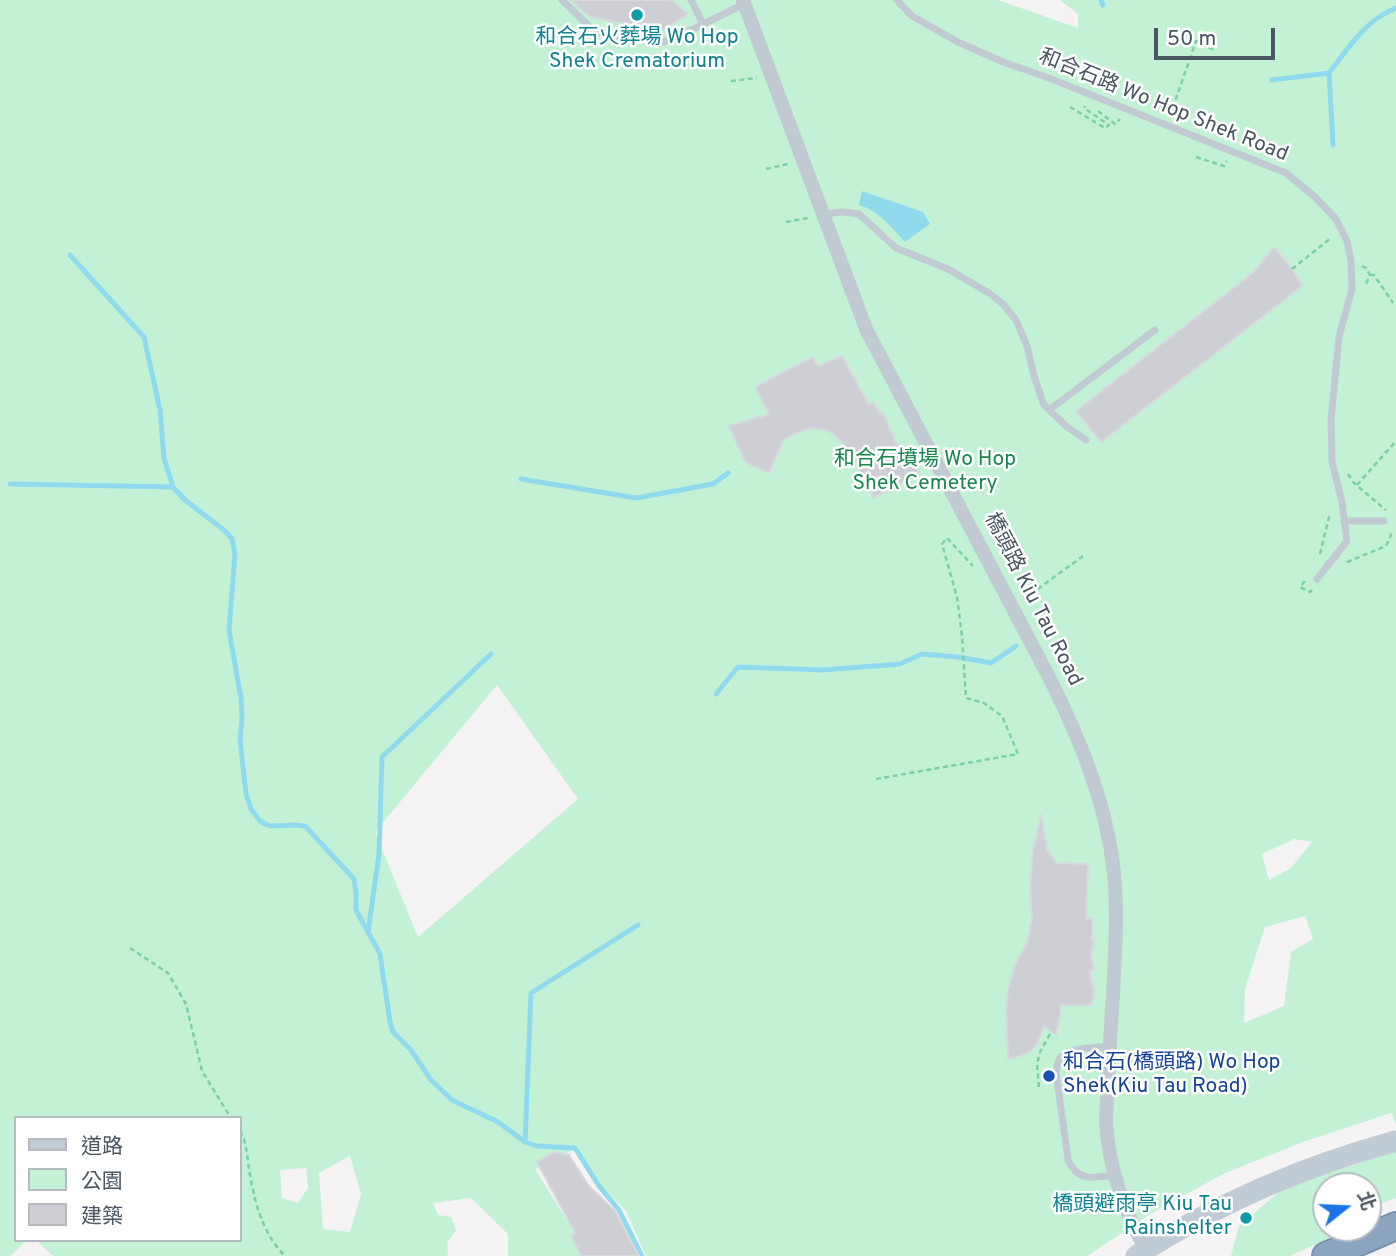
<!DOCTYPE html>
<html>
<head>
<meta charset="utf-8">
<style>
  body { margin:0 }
  #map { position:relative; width:1396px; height:1256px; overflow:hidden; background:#f5f3f3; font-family:Overpass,"Noto Sans TC",sans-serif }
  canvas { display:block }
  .legend { position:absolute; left:14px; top:1116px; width:228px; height:126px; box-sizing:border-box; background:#fff; border:2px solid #b7bbc0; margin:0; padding:9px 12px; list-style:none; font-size:21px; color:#4a5661 }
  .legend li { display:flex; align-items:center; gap:14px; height:35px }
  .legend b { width:35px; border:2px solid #b7bbc0 }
  .north { position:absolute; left:1312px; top:1172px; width:70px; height:70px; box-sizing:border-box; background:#fff; border:2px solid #b7bbc0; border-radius:50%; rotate:72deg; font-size:19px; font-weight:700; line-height:28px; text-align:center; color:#4a5661 }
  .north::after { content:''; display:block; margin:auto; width:24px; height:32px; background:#1a73e8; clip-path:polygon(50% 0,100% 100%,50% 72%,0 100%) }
  .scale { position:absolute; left:1154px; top:28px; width:121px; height:32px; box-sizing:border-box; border:4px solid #4a5661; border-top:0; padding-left:9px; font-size:21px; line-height:24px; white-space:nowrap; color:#4a5661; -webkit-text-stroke:5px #fff; paint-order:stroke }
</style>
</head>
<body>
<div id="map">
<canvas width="1396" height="1256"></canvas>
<ul class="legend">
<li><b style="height:9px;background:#c1cbd6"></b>道路</li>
<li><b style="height:19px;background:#c3f1d5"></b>公園</li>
<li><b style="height:19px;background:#cdcfd5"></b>建築</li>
</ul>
<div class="north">北</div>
<div class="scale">50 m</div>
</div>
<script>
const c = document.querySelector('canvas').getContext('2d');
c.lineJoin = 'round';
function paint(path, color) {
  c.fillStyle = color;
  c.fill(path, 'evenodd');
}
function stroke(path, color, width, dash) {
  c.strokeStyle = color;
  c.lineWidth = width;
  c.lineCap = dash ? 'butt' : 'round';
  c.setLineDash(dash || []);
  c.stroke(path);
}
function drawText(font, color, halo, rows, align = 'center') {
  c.font = font + ' Overpass,"Noto Sans TC",sans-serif';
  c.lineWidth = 5;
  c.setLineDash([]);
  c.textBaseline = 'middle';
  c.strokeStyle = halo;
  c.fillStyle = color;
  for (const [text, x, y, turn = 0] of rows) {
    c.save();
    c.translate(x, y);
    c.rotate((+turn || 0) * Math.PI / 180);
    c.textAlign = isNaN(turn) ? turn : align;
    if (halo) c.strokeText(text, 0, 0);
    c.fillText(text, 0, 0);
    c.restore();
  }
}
const green = new Path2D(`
  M0,0H998L1078,28V14L1060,0H1396V1124L1391,1113L1303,1142L1225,1173L1152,1213L1087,1256H646L626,1211L601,1186L575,1149L535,1169L584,1248L587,1256H508V1234L471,1198L433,1203L438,1215L451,1217L456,1230L447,1243L448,1256H53L36,1240H240V1118H16V1240H27L10,1256H0ZM497,685L578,799L418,937L375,832ZM1294,839L1312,842L1291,868L1269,880L1262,854ZM1305,916L1313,939L1291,952L1284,1006L1244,1023L1245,989L1265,927ZM350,1156L361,1194L350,1232L323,1229L319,1173ZM306,1168L308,1188L298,1203L282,1198L280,1170Z
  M1396,1147V1198L1383,1203L1368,1213V1186H1326V1228H1347L1341,1233L1290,1256H1231L1239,1226L1287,1185L1355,1165Z`);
const water = new Path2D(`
  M862,191L923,212L930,224L905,242C891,227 879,211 859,205Z`);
const stream = new Path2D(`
  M1101,0L1103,5
  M1329,73L1333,145
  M1272,80L1329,73C1348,49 1366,19 1396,8
  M70,255L144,337L160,410L164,458L173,487L185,500L224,530L232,539L235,554L229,630L241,698L242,718L240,739L242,758L246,793L251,809L260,821L265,824L271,826L296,825L305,826L354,879L356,894V910L380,954L390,1022L393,1032L411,1050L431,1080L452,1100L498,1122L525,1142L537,1146L575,1148L599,1186L619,1210L642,1256
  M521,479L636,498L713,484L728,473
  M10,484L173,487
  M716,694L738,667L823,670L900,664L922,654L958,657L991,663L1016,646
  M368,932L379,854L382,757L491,654
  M525,1142L531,993L638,925`);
const building = new Path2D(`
  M571,0H671L688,14L663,30L590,17Z
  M1274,247L1292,269L1302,286L1101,442L1076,411L1254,272Z
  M842,356L869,405L873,402L880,414L883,412L895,441L913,463L919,473L874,498L845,446L834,434L822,429L809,428L784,439L769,473L750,465L744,460L729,426L769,414L755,387L813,357L818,366Z
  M1041,814L1047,849L1056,863L1088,864L1086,919L1092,918V940H1094L1091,956L1094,970L1090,971L1094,992L1092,1005H1060V1016L1056,1035L1044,1026L1037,1043L1032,1050L1020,1056L1008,1059L1006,1009L1008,991L1015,965L1027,943L1032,918L1030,886L1033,851Z
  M554,1152L569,1155L589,1186L615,1211L639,1256H581L571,1235L575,1233L537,1162Z`);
const path = new Path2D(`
  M731,81L757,78
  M1070,107L1105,128L1109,125L1084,108L1085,106
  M1098,111L1115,124L1120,119
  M1170,116L1196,41L1214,50
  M1196,157L1224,166L1227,161
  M766,169L788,164
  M786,222L808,218
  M1362,266L1366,268L1370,275L1365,286
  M1292,269L1331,238
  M1370,275H1374L1393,303
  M1348,474L1354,483L1386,510
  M1357,485L1396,441
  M1320,554L1330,513
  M1347,562L1386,546L1393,530
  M1305,581L1300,587L1310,592L1312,590
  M1024,599L1086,554
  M876,779L1018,754L1002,716L984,703L966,698L962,636L957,597L942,544L947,538L973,566
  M130,948L168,973L186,1004L202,1071L231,1118
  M1039,1087L1037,1064L1040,1052L1051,1032
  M240,1131C247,1143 247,1156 249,1169C254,1200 262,1233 285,1256`);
const lane = new Path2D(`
  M562,0L593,30L603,35L662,42L673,39L744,4
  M691,0L703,24
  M897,0L912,16L958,42L1003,62L1049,78L1286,173L1314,196L1336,219L1347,241L1351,261L1352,289L1339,337L1331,420L1332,462L1342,502L1347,541L1317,579
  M823,214L843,212L859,214L896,248L948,269L989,293L1003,304L1016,320L1027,346L1034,376L1044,405L1066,426L1086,440
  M1049,410L1155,330
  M1344,521H1384
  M1110,1046C1097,1048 1065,1047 1059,1060C1057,1064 1057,1068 1056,1072L1068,1160C1078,1182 1093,1178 1113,1175`);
const street = new Path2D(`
  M743,0L866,329L1051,681C1081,742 1107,805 1114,873C1118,914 1115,954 1113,995C1110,1037 1108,1080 1106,1122C1109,1168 1123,1210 1146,1249`);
const secondary = new Path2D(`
  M1136,1256C1216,1204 1304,1166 1396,1141`);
const highway = new Path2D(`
  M1326,1256L1396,1226`);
const markers = [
  [637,15,7,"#0f9aa8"],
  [1049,1076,7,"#1a4fb4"],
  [1246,1218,7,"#0f9aa8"]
];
const cultureNames = [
  ["和合石火葬場 Wo Hop",637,39],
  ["Shek Crematorium",637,63],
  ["橋頭避雨亭 Kiu Tau",1232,1206,"right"],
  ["Rainshelter",1232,1230,"right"]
];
const streetNames = [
  ["和合石路 Wo Hop Shek Road",1163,107,22],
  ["橋頭路 Kiu Tau Road",1032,600,63]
];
const parkNames = [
  ["和合石墳場 Wo Hop",925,461],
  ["Shek Cemetery",925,485]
];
const transitNames = [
  ["和合石(橋頭路) Wo Hop",1063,1064],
  ["Shek(Kiu Tau Road)",1063,1088]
];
paint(green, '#c3f1d5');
paint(water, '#90daee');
stroke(stream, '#90daee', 5);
paint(building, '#cdcfd5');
stroke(building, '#d7d9de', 2);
stroke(highway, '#7690ad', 30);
stroke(path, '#7ad0a6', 2.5, [5, 3.5]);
stroke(lane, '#c1cad2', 7);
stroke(street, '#c1cad2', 14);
stroke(secondary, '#c1cbd6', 21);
stroke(highway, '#8ba5c1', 26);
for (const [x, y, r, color] of markers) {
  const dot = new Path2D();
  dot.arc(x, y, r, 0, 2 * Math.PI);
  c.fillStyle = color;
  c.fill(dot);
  stroke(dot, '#fff', 2.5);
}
drawText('21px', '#0d838f', '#fff', cultureNames);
drawText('21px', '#4a5661', '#fff', streetNames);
drawText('21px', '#17864f', '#fff', parkNames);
drawText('21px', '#164399', '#fff', transitNames, 'left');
</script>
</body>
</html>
